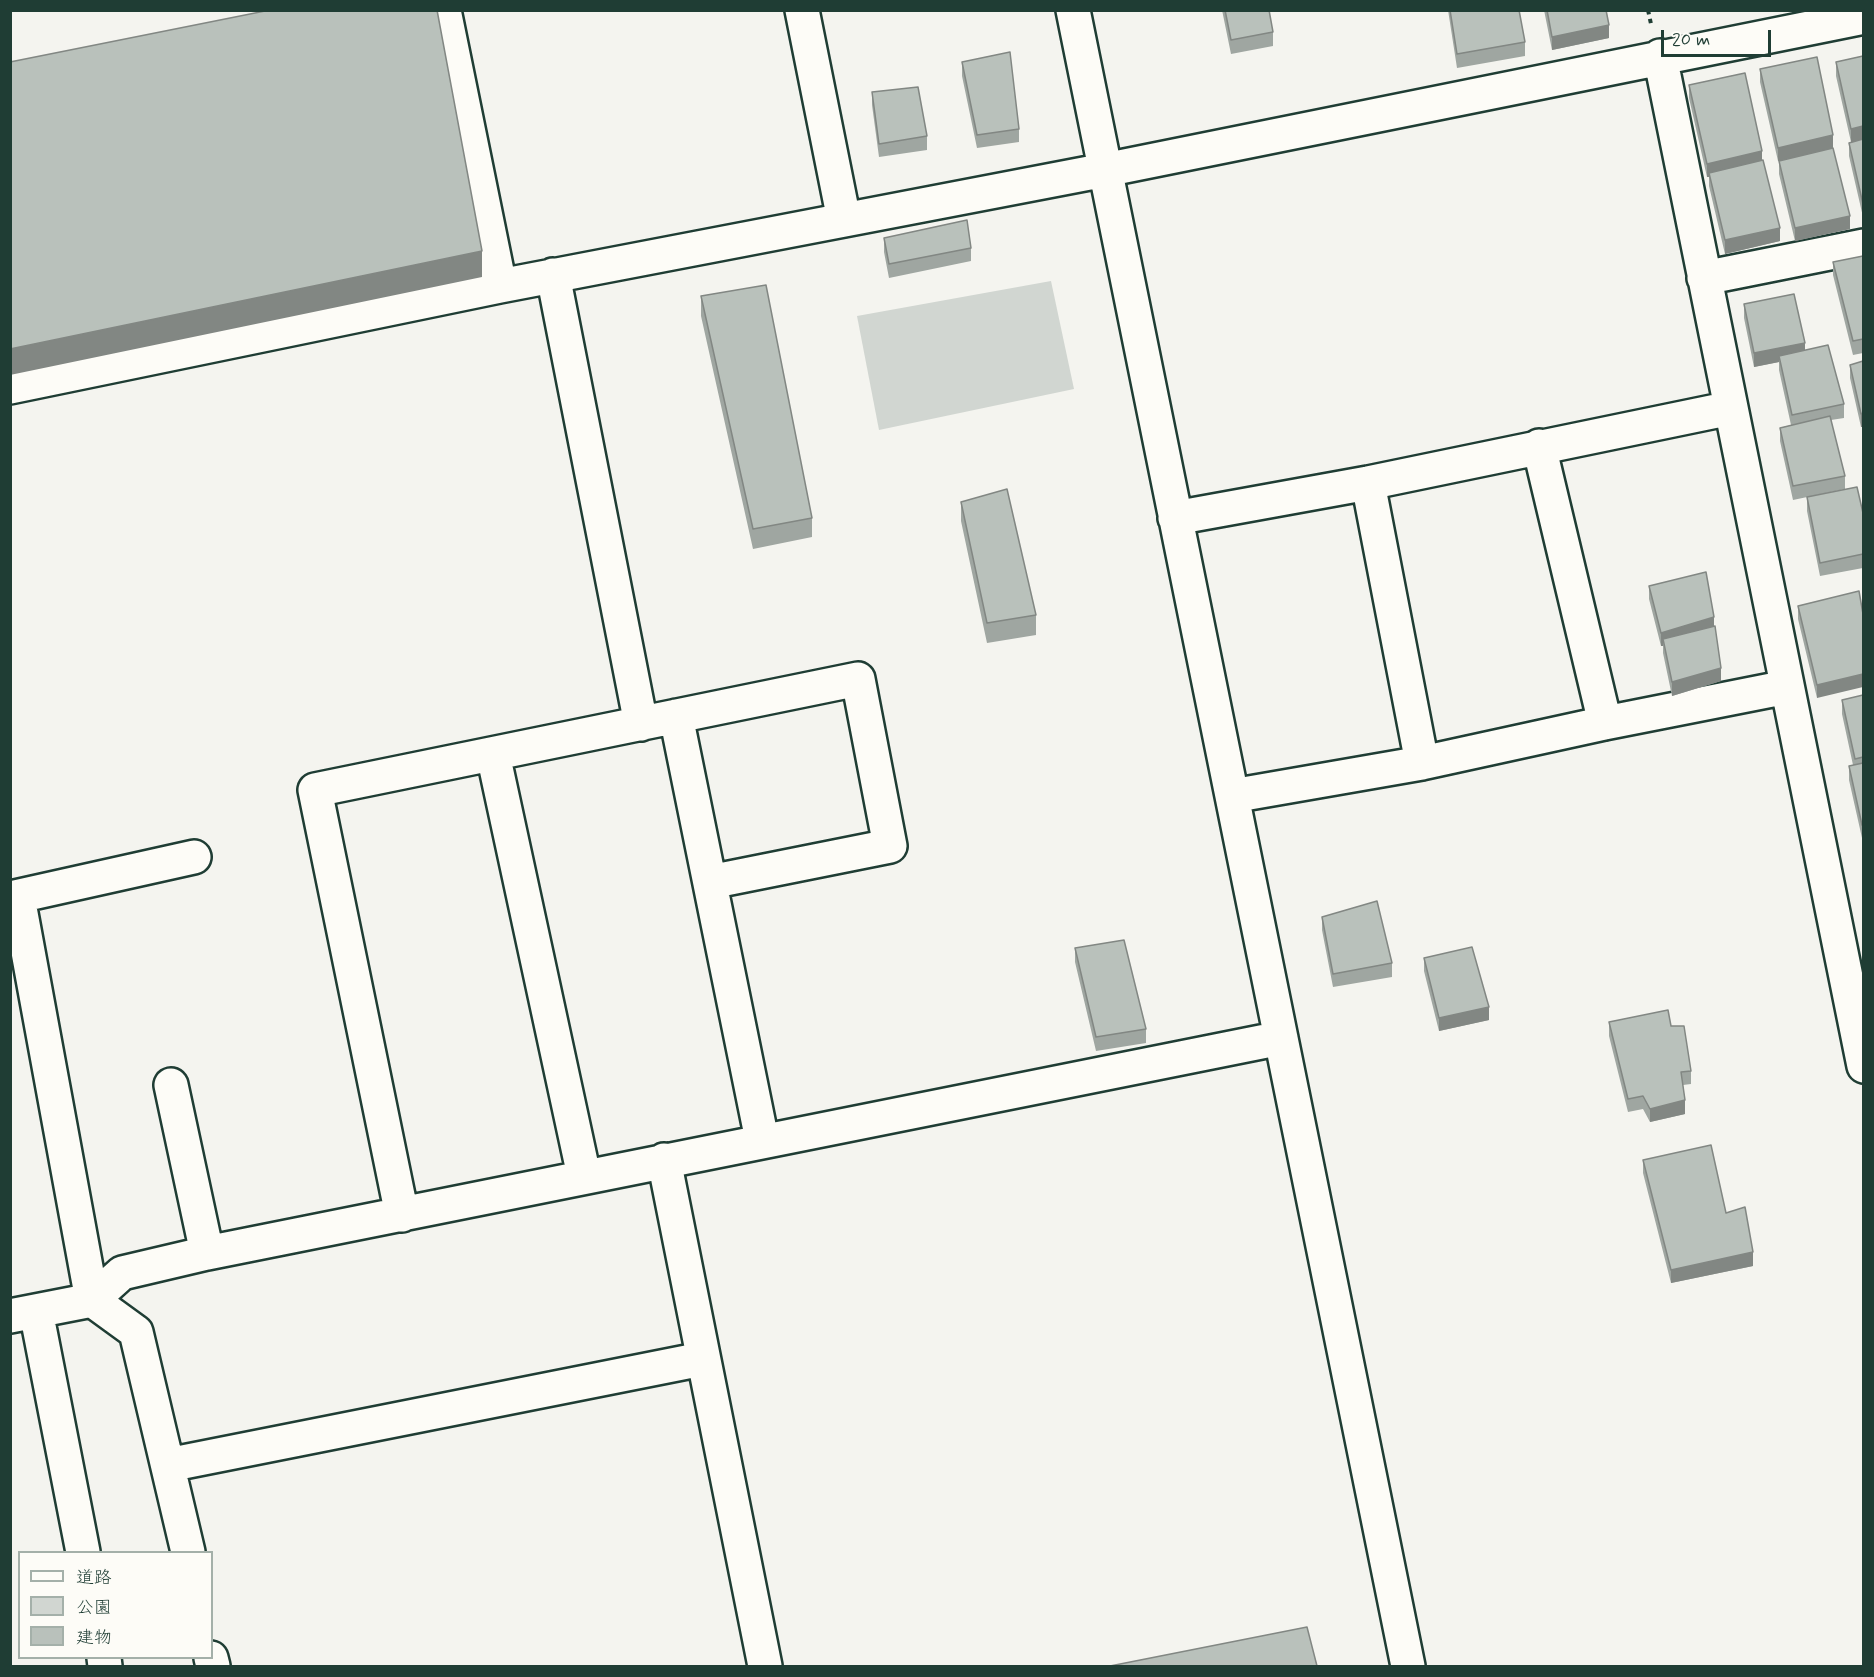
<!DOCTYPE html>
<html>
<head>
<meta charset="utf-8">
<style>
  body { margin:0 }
  #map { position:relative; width:1874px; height:1677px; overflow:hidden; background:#f4f4ef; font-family:Mynerve,"Klee One",sans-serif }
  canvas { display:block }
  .frame { position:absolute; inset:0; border:12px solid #1f3d34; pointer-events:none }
  .legend { position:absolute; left:18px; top:1551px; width:195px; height:108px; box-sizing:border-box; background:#fdfcf7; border:2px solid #a4b0a9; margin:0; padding:8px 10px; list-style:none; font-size:18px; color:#1f3d34 }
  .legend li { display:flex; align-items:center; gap:12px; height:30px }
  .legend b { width:30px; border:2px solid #a4b0a9 }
  .scale { position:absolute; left:1661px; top:30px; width:110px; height:27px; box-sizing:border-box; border:3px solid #1f3d34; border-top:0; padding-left:8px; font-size:18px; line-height:21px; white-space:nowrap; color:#1f3d34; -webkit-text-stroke:4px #fdfcf7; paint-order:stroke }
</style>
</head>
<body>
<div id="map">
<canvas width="1874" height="1677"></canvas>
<div class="frame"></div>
<ul class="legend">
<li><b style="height:8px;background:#fdfcf7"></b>道路</li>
<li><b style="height:16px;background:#d1d6d1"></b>公園</li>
<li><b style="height:16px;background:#b9c1bb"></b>建物</li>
</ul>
<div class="scale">20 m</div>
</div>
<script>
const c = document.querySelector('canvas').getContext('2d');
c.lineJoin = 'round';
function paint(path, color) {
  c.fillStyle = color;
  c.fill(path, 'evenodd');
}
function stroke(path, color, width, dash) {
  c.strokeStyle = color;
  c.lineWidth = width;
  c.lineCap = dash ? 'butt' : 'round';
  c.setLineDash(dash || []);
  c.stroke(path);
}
const green = new Path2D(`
  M1051,281L1074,389L879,430L857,316Z`);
const path = new Path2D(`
  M1648,10L1651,24`);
const minor = new Path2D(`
  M444,10L500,286
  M802,10L844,220
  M1073,10L1408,1666
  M1660,56L1864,1066
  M553,275L641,724
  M1704,278L1864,246
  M10,387L500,286L1105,170L1864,17
  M1539,446L1605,723
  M1368,483L1422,763
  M1175,518L1368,483L1731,408
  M676,716L762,1140
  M493,754L584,1176
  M1232,796L1422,763L1605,723L1787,687
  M18,897L92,1300L136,1332L188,1552
  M10,898L194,857
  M171,1085L207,1253
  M664,1160L765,1666
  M402,1215L315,790L858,679L890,846L710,882
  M36,1311L83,1552
  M10,1316L92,1300L122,1273L207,1253L1281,1038
  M168,1465L702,1359
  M104,1658L105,1666
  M211,1658L213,1666`);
const wall = new Path2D(`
  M1222,10H1269L1273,32V46L1231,54Z
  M1448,10H1519L1525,42V56L1457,68Z
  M1544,10H1606L1609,38L1552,50Z
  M1863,56V217L1849,156V143L1851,142L1836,76V62Z
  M962,62L1019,129V142L977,148L962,76Z
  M1760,69L1833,149L1850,229L1795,241L1779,174V161L1799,156L1778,161L1760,82Z
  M1689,85L1762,161L1780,241L1725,254L1709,186V177H1707L1689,98Z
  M872,92L927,136V150L879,157L872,105Z
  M884,238L971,248V261L889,278L884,252Z
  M1863,256V353L1853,355L1833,275V262Z
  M701,296L812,518V537L753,549L701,316Z
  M1744,304L1805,350L1844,404V418L1831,420L1845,476V489L1793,500L1780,441V428L1791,425L1779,370V362L1754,367L1744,318Z
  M1863,361L1861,427L1850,378V365Z
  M1807,497L1863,513V568L1820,576L1807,511Z
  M961,502L1036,615V635L987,643L961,521Z
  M1649,586L1714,626L1721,681L1672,696L1663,653V646H1661L1649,599Z
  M1798,606L1863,614L1817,698L1798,619Z
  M1863,695V838H1862L1849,780V766L1853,765L1842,714V700Z
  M1322,917L1392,963V977L1333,987L1322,930Z
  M1075,948L1146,1029V1043L1096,1051L1075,962Z
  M1424,958L1489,1020L1439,1031L1424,971Z
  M1609,1022L1671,1026L1691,1071V1084L1683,1085L1685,1114L1650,1122L1643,1109L1628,1112L1609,1036Z
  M1643,1160L1726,1213L1753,1266L1671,1283L1643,1173Z`);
const shadedWall = new Path2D(`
  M1609,25V38L1552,50V37Z
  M1863,126V140L1851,143V129Z
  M1833,135V148L1778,161V148Z
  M1762,151V165L1709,173V177H1707V164Z
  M1850,216V229L1795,241V228Z
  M1780,228V241L1725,254V240Z
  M482,251V277L10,375V349Z
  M1805,343V356H1779V362L1754,367V353Z
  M1863,413V427H1861V414Z
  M1714,617V630L1663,639V646H1661V633Z
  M1721,668V681L1672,696V682Z
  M1863,674V687L1817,698V685Z
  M1489,1007V1020L1439,1031V1018Z
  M1685,1100V1114L1650,1122V1109Z
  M1753,1252V1266L1671,1283V1270Z`);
const building = new Path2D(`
  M270,10H437L482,251L10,349V62Z
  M1225,10H1269L1273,32L1231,40Z
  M1450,10H1519L1525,42L1457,54Z
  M1547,10H1606L1609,25L1552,37Z
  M1010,52L1019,129L977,135L962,62Z
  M1863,56V126L1851,129L1836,62Z
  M1817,57L1833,135L1778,148L1760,69Z
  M1745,73L1762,151L1707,164L1689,85Z
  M918,87L927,136L879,144L872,92Z
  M1863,139V204L1849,143Z
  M1833,148L1850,216L1795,228L1779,161Z
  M1763,160L1780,228L1725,240L1709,173Z
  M967,220L971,248L889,264L884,238Z
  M1863,256V339L1853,341L1833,262Z
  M766,285L812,518L753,529L701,296Z
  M1794,294L1805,343L1754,353L1744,304Z
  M1828,345L1844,404L1792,415L1779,356Z
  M1863,361V413L1861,414L1850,365Z
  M1830,416L1845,476L1793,486L1780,428Z
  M1857,487L1863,513V554L1820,563L1807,497Z
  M1007,489L1036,615L987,623L961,502Z
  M1706,572L1714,617L1661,633L1649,586Z
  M1859,591L1863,614V674L1817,685L1798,606Z
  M1715,626L1721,668L1672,682L1663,639Z
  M1863,695V757L1855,759L1842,700Z
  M1863,763V825H1862L1849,766Z
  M1377,901L1392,963L1333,974L1322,917Z
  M1124,940L1146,1029L1096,1037L1075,948Z
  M1472,947L1489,1007L1439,1018L1424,958Z
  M1668,1010L1671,1026H1684L1691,1071L1681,1072L1685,1100L1650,1109L1643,1096L1628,1099L1609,1022Z
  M1711,1145L1726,1213L1745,1207L1753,1252L1671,1270L1643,1160Z
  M1307,1627L1317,1666H1110Z`);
paint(green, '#d1d6d1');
stroke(minor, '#1f3d34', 38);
stroke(path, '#1f3d34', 4, [4.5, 4.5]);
stroke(minor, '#fdfcf7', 33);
paint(wall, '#9fa6a1');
paint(shadedWall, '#828783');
paint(building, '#b9c1bb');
stroke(building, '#828783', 1.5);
</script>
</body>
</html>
